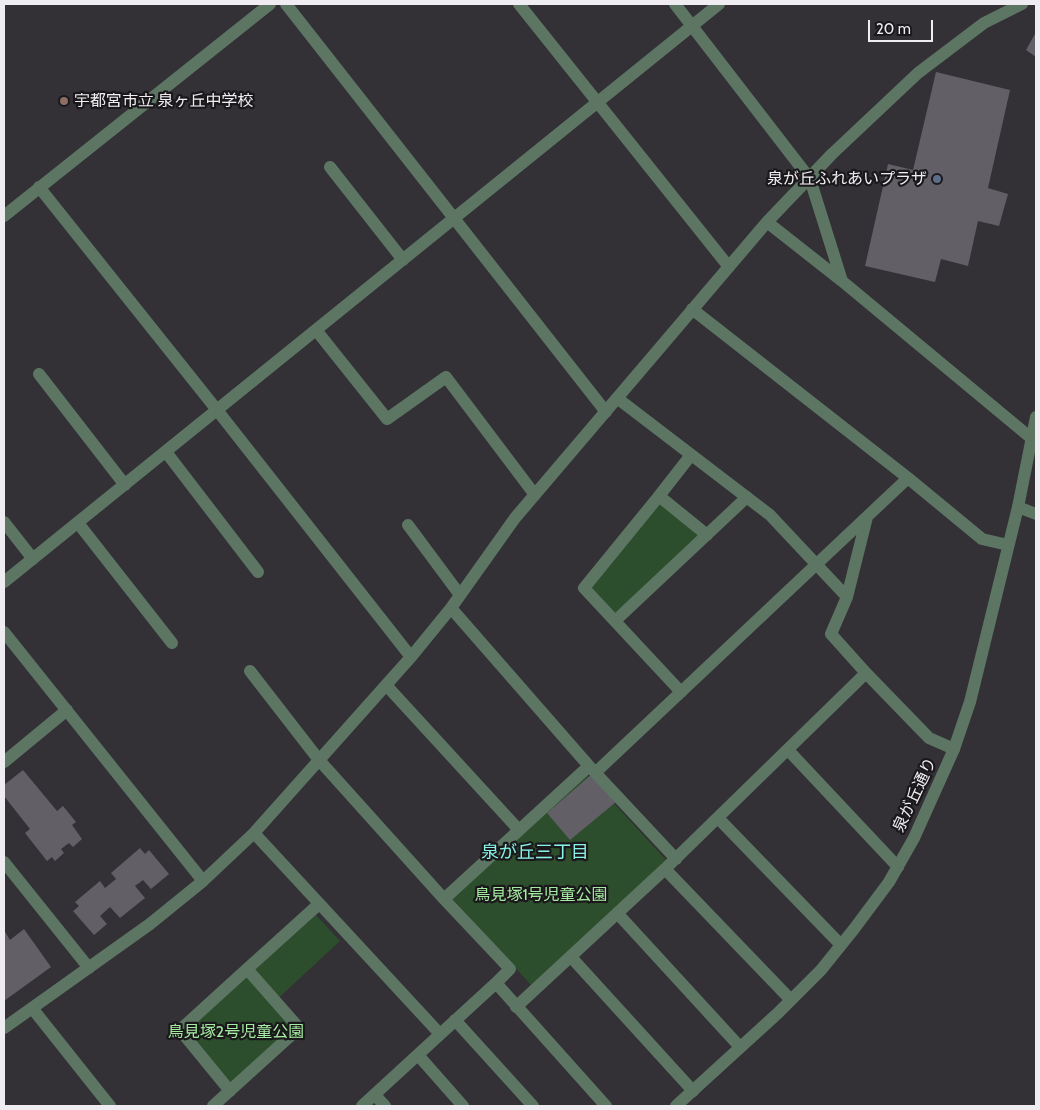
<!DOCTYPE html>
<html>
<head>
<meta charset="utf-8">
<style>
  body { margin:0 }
  #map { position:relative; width:1040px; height:1110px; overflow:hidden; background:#333036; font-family:Cabin,sans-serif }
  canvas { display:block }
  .frame { position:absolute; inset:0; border:5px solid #efedf1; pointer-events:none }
  .scale { position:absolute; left:868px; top:20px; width:65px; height:22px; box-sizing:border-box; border:2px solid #efedf1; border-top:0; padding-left:6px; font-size:15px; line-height:18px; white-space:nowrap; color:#efedf1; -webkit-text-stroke:4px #1a181b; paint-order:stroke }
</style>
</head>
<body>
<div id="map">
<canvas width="1040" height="1110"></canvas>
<div class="frame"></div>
<div class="scale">20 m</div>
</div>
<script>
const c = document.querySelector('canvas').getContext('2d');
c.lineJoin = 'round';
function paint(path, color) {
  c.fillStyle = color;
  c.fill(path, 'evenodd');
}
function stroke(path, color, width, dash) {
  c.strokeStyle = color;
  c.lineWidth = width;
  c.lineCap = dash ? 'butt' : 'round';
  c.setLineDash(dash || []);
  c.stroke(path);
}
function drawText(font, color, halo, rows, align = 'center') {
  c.font = font + ' Cabin,"Noto Sans JP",sans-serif';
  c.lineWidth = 4.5;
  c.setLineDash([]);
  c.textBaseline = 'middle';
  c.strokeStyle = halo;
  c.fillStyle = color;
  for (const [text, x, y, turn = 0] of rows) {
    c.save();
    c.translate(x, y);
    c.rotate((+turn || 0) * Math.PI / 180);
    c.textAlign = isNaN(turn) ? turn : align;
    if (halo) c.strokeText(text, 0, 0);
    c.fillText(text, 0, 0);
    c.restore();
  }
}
const green = new Path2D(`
  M660,503L699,536L615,613L591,588Z
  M587,774L667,861L531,985L451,897Z
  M316,915L340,941L272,1004L293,1027L231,1083L187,1031Z`);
const building = new Path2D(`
  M1036,32V57L1026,50Z
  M936,72L1010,90L988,188L1008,194L999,226L978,221L968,266L941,259L935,282L865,266L888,164L913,170Z
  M23,770L57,811L63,806L76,822L72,825L82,839L73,847L69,843L61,849L64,853L55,861L52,857L47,861L25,833L30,829L4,796V785Z
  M592,774L616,802L570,840L547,813Z
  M140,848L145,854L149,850L169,874L151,889L143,880L135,886L145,898L120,918L110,907L100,916L107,924L94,935L73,911L79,906L75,902L100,881L105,888L116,879L111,873Z
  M24,929L51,967L4,1001V930L10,940Z`);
const minor = new Path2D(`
  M286,4L606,412
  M519,4L729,267
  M675,4L810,179L842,281
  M330,167L403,260
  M39,187L217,410L411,657
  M4,216L270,4
  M767,222L842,281L1031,438
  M692,309L908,478L982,539L1008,545
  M316,330L387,419L446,377L535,495
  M39,374L125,485
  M617,398L770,515L847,597L831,634L866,673L929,738L954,749
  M166,452L258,572
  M659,496L691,455
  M1018,507L1036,514
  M4,522L33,559
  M78,523L172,643
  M408,525L460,595
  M4,582L719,4
  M847,597L867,517
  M451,608L589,766L676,859
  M615,621L747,497
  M4,632L203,881
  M250,671L319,760L444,899L510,969L496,983L606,1106
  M386,685L519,830
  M681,692L584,588L659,496L707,535
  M788,750L898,867
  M4,762L67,710
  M596,772L908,478
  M718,818L841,945
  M254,833L440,1034
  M4,862L89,968
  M665,869L791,1000
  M444,899L589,766
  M618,914L740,1047
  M571,957L693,1091
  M516,1007L665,869L866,673
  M32,1008L110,1106
  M455,1020L533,1106
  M4,1028L150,924L203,881L254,833L411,657L451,608L515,518L767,222L832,154L918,73L984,23L1022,4
  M418,1055L463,1106
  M230,1091L180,1030L247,969
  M375,1095L385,1106
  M213,1106L299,1028L247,969L319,904
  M362,1106L496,983`);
const tertiary = new Path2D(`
  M676,1106L778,1013L821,970L854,929L889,882L914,838L954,749L970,702L1018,507L1036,417`);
const markers = [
  [64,101,5,"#8d6e63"],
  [937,179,5,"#5c6f8a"]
];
const poiNames = [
  ["宇都宮市立 泉ヶ丘中学校",74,101],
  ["泉が丘ふれあいプラザ",927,179,"right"]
];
const streetNames = [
  ["泉が丘通り",915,795,-65]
];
const parkNames = [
  ["鳥見塚1号児童公園",541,895],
  ["鳥見塚2号児童公園",236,1032]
];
const neighbourhoodNames = [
  ["泉が丘三丁目",535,853]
];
paint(green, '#2d4e2c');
paint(building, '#625f66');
stroke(minor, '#5c7663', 12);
stroke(tertiary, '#5c7663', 12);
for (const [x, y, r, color] of markers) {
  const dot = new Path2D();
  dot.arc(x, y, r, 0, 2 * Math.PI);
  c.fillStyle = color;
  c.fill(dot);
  stroke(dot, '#1a181b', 2);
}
drawText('16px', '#efedf1', '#1a181b', poiNames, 'left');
drawText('16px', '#efedf1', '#1a181b', streetNames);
drawText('16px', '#a4eaa0', '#1a181b', parkNames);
drawText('18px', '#88f2e6', '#1a181b', neighbourhoodNames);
</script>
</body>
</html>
